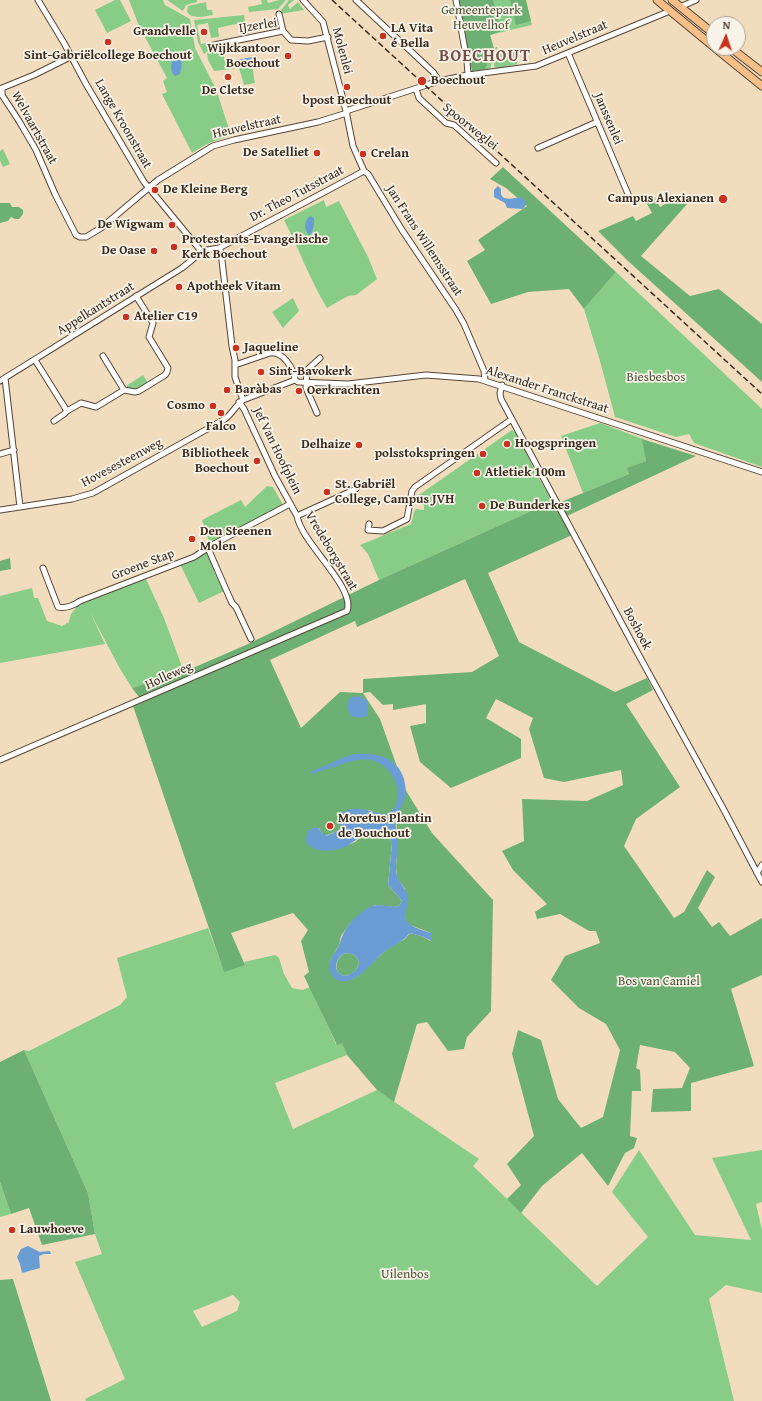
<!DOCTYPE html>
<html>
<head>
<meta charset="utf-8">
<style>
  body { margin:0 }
  #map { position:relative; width:762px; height:1401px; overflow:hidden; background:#f1ddbd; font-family:"Gentium Book Plus",serif }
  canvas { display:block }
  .north { position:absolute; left:706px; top:16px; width:40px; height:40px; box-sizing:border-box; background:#f7f3e8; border:1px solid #aca397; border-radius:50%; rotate:3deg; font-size:11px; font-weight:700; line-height:16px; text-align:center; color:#3b2a1e }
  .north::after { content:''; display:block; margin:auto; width:14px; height:18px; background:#c8321e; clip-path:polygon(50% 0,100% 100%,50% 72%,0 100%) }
</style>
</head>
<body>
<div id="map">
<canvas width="762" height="1401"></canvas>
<div class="north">N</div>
</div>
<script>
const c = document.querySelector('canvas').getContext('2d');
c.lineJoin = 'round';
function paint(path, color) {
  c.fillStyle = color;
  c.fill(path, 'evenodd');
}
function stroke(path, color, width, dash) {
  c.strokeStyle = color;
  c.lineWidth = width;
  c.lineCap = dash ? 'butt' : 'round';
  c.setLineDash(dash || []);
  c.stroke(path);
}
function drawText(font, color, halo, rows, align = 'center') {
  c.font = font + ' "Gentium Book Plus",serif';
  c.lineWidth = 3.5;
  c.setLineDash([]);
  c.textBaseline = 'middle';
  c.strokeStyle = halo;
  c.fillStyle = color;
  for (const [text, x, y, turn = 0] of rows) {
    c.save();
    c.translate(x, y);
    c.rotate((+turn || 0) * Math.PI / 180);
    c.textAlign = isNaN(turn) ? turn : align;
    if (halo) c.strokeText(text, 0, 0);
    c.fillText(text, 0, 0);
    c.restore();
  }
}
const green = new Path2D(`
  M115,0H120L131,21L107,33L95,10Z
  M129,0H163L165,5L190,19L195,48L216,89L231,135L207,144L192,153L162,94L167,92L163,81L167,78L139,26Z
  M167,0H197V2L186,5L183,11Z
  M261,0H267L268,3L279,0H286L278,9L249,12L248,7L262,4Z
  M289,0H294L288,5L290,9L298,2L304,10L280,14L281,10Z
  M459,0H525L532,25L490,35L494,49L497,47L490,69L472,71Z
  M206,2L207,10H212L213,15C204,16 192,20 187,12L188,6Z
  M244,15L245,22L218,28L219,37L211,38L208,23L197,25L201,44L212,42L213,47L204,54L198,42L194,20Z
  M222,47L225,62L231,61L232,64L239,62H247L252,65L255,83L244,85L239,68L214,71L208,60L207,54L210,50Z
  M514,49L517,50L518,59L517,64C510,66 504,67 496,68L494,66C494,54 504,51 514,49Z
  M3,149L10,164L3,167L0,161V151Z
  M324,200L326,207L339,201L368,257L377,279L356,295L348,296L327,308C310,280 299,249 284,220Z
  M616,272L762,409V467L694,443L689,434L676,437L615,417L600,361L584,309Z
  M293,298L299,311L283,328L272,312Z
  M143,375L148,383L137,390L128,388L126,386Z
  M600,423L643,439L646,461L628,468L629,474L583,493L561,436Z
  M512,430L517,434L535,471L534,474L538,477L553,501L379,580L368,554L360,545L411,524L414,512L416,509L424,510V505L418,504L416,501V497Z
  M267,486L273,487L283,505L210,544L202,520L241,500L245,507Z
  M204,553H207L215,570L214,572L224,591L199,603L180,564Z
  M145,577L164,618L184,672L132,688L119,667L90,612L105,644L0,663V596L32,588L34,598H38L47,621L62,626L69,622L71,614L79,604Z
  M208,928L224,971L245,964L244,962L275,955L279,958L284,974L292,988L303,990L310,987L336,1044L342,1042L347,1055L275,1083L293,1129L377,1090L479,1159L473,1166L597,1286L648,1237L612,1192L639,1150L695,1235L751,1240L712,1158L762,1150V1202L756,1204L762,1230V1293L726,1285L709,1299L734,1401H86L85,1399L125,1379L75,1262L102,1254L95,1234L88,1193L24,1050L29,1051L120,1005L127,997L117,958ZM233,1295L240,1302L237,1311L202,1327L193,1311Z
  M0,1182L11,1214L0,1217Z`);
const forest = new Path2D(`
  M459,0H493L501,31L490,35L494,49L497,47L495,54H491L485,69L472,71Z
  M510,0H526L531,21L516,25Z
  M503,167L616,272L584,309L569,289L528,292L491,304L467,261L485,250L478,240L527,206L506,188L490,179Z
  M681,195L688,203L641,256L690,296L719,289L762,324V382L628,261L598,231L633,216L636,221L652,213L646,202L654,197L660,207Z
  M0,203H10L12,207H19L23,210V214L19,219H15L11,217L8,221L0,223Z
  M642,439L696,456L567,516L561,502L629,474L627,468L646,461Z
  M553,501L572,535L488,573L519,642L615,692L647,678L653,690L626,704L680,787L636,819L624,846L674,918L684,912L707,870L715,877L698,908L712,927L719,922L730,936L762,918V975L731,989L754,1066L691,1083V1111L651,1112L653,1089L682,1088L690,1068L675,1052L640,1045L636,1068L640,1070L641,1091H632L630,1136L637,1138L634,1148L625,1153L608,1186L582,1153L542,1186L521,1213L507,1199L521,1185L507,1164L534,1136L512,1054L518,1030L541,1040L558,1099L581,1128L603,1117L620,1050L606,1024L579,1008L551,980L565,956L600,943L596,931H589L560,914L537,919L535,912L547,904L513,870L502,851L524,841L522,799L587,801L623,785L621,770L564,782L544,778L529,729L533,718L496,699L486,718L521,739V758L451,788L420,762L410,726L426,723V704L393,710V704L383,705L370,692L363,693L380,719L405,789L432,833L493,900L491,1011L467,1037L464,1049L448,1051L427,1022L417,1024L394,1102L377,1090L347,1055L342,1043L337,1045L304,976L309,972L301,941L308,930L293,913L231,933L245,965L224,972L133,706L143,702L132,688L186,671L248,644L379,580ZM465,579L499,656L472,672L363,679V693L340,692L301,728L270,660L355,621L357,627ZM369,810L379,814H388L396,821L398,837L396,867L397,878L405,889L404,915L406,922L410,925L431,933V941L421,936L410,933L405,939L391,946L384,952L358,976L353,979L331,973L330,961L339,945L341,936L350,923L375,905L394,907L399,906L402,901L388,885L392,843L390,839L382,833H366L355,842L338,849L322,850L312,828H319L322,834L325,836L342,829Z
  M10,558L11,569L0,571V561Z
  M348,953L356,956L359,962C358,969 353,974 345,976C332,972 336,961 343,954Z
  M24,1050L88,1193L95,1234L42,1245L29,1208L11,1214L0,1182V1062Z
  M12,1279H13L51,1401H0V1280Z`);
const water = new Path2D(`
  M177,54C183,61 182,66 180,74L175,76C168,69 172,63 175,55Z
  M257,56L258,61L253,63L252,65L247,62H239L232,64L231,61Z
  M498,186L501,189C499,203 513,198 521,197L525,201L526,205L523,209L507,208L505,203L494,197V190Z
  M310,216C312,217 314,217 314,220C315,224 312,233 310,235L308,234C304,228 304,221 310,216Z
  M359,696L368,701V716C352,720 345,717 349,699L352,697Z
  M354,754C375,753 397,756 404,779C405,784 406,789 406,794C404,803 398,811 396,820C395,826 397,832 398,838C399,848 396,858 396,868C396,883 407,886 408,899C409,904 406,909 405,913C402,926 423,930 431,933L432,941L421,936L410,933C407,935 406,938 404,939C397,944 390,947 383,953C373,961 364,975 351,980C337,985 327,975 330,961C332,955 337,950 339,945C342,937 344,930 350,923C355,917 365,909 372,906C380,903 390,908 399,906L402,901L388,885L392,843C388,833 382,834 372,833C371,833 367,833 366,833C361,835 352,844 345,847C335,851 315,854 307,843C305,840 307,835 308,831L312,828H319L322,834L324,833L326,836L342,829L337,816C342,812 348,809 354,809C364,807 386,819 392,811C407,794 392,764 371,760C357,758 345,763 332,768V766L329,767L330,768L311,774L310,772L345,757ZM348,953L356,956L359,962C358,970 352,974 345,976C332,972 335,961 343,954Z
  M28,1246L40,1252L50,1251L51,1254H44L39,1256L40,1268L22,1273L20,1264L17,1257L21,1249Z`);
const minor = new Path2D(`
  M38,0L64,43L86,84L144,182L201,251
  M303,0L323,22L346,111L353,146L364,171L368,174L402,230L456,310L464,324L484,371L485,380
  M356,0L433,72L439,81
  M456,0L467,61L468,75
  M680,7L696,0
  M279,14L283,31
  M283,31L291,40L308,41L328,37
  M214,45L283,31
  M568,53L628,194
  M2,88V95L19,121L36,150L55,194L76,235L80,237H86L101,228L158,180L213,146L234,140L318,122L347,113
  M2,88L34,75L72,56
  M416,89L419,98L446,123L454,125L496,163
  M346,111L439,81L468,75L536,66L670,11
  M538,148L597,122
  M219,248L221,252L232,346L235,360V377L243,400
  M201,251L219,248L364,171
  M103,356L124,390
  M35,360L67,411L81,403L96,407L124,390L135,392L139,391L165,375L167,372L168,368L149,337L153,323L136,296
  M235,365L270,353C283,351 294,369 295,380
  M5,378L20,507
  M295,380L298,382L348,384L426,375L479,379L762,472
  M0,381L182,268L193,259L201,251
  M502,385L500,393L501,399L636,650L724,810L762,882
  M317,413L306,388L307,370L320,358
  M54,421L64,414L67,411
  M0,454L14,450
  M0,510L72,499L93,493L225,419C232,414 236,405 243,400L295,380
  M297,516L356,489
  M369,524L368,530L383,531L407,519L412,491L415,487L512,419
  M208,548C216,567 224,585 232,603L236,607L251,639
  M43,568L58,607C65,609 75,605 80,601L194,557L214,544L290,504
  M0,760L347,611C356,587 302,544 297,516L275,476L244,409L239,402
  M757,873L762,865`);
const major = new Path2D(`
  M657,0L714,47
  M672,0L714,34
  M715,48L762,86
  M731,48L762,72`);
const rail = new Path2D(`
  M332,0L762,394`);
const markers = [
  [204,32,4,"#c8321e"],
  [383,36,4,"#c8321e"],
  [108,42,4,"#c8321e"],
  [288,56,4,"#c8321e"],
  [228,77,4,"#c8321e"],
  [422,81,5,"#c8321e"],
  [347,87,4,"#c8321e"],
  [317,153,4,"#c8321e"],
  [363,154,4,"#c8321e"],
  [155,190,4,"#c8321e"],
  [723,199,5,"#c8321e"],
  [172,225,4,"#c8321e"],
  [174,247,4,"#c8321e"],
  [154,251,4,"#c8321e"],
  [179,287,4,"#c8321e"],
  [126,317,4,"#c8321e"],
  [236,348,4,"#c8321e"],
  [261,372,4,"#c8321e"],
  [227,390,4,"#c8321e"],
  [299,391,4,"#c8321e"],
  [213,406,4,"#c8321e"],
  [221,413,4,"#c8321e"],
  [507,444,4,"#c8321e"],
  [359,445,4,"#c8321e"],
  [483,454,4,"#c8321e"],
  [257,461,4,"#c8321e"],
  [477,473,4,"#c8321e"],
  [327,492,4,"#c8321e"],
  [482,506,4,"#c8321e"],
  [192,539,4,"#c8321e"],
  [330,826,4,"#c8321e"],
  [12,1230,4,"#c8321e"]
];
const parkNames = [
  ["Gemeentepark",481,11],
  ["Heuvelhof",481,26],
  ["Biesbesbos",656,378],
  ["Bos van Camiel",659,982],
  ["Uilenbos",405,1275]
];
const streetNames = [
  ["IJzerlei",258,26,-9],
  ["Heuvelstraat",575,38,-23],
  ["Molenlei",342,51,75],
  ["Janssenlei",608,119,67],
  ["Lange Kroonstraat",123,124,60],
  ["Heuvelstraat",247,127,-13],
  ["Spoorweglei",470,127,39],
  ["Welvaartstraat",34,128,61],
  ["Dr. Theo Tutsstraat",297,194,-28],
  ["Jan Frans Willemsstraat",424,241,57],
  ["Appelkantstraat",96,309,-32],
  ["Alexander Franckstraat",547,390,18],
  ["Jef Van Hoofplein",277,451,64],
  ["Hovesesteenweg",122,463,-28],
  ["Vredeborgstraat",331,551,59],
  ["Groene Stap",143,565,-21],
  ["Boshoek",637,629,62],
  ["Holleweg",169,676,-24]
];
const poiNames = [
  ["LA Vita",391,29],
  ["é Bella",391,44],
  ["Grandvelle",196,32,"right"],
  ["Wijkkantoor",280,49,"right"],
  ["Boechout",280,64,"right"],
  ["Sint-Gabriëlcollege Boechout",108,56,"center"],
  ["Boechout",431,81],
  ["De Cletse",228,91,"center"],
  ["bpost Boechout",347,101,"center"],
  ["De Satelliet",309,153,"right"],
  ["Crelan",371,154],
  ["De Kleine Berg",163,190],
  ["Campus Alexianen",714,199,"right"],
  ["De Wigwam",164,225,"right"],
  ["Protestants-Evangelische",182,240],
  ["Kerk Boechout",182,255],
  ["De Oase",146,251,"right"],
  ["Apotheek Vitam",187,287],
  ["Atelier C19",134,317],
  ["Jaqueline",244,348],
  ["Sint-Bavokerk",269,372],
  ["Baràbas",235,390],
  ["Oerkrachten",307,391],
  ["Cosmo",205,406,"right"],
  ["Falco",221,427,"center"],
  ["Hoogspringen",515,444],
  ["Delhaize",351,445,"right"],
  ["Bibliotheek",249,454,"right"],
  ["Boechout",249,469,"right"],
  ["polsstokspringen",475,454,"right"],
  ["Atletiek 100m",485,473],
  ["St. Gabriël",335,485],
  ["College, Campus JVH",335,500],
  ["De Bunderkes",490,506],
  ["Den Steenen",200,532],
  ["Molen",200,547],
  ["Moretus Plantin",338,819],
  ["de Bouchout",338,834],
  ["Lauwhoeve",20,1230]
];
const districtNames = [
  ["BOECHOUT",485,57]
];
paint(green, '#87cd87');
paint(forest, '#6db074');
paint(water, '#6b9dd5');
stroke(minor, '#564536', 7);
stroke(major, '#564536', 9);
stroke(minor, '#fff', 5);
stroke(major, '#f7be88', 7);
stroke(rail, '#3b2a1e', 1.5, [6, 3]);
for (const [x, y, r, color] of markers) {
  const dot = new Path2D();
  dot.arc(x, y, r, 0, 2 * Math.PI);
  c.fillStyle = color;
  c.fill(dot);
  stroke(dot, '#f7f3e8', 1.5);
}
drawText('13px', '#4e5338', '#f7f3e8', parkNames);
drawText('13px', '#3b2a1e', '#f7f3e8', streetNames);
drawText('bold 13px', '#3b2a1e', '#f7f3e8', poiNames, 'left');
c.letterSpacing = '1px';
drawText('bold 17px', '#744e46', '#f7f3e8', districtNames);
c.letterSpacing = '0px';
</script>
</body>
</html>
